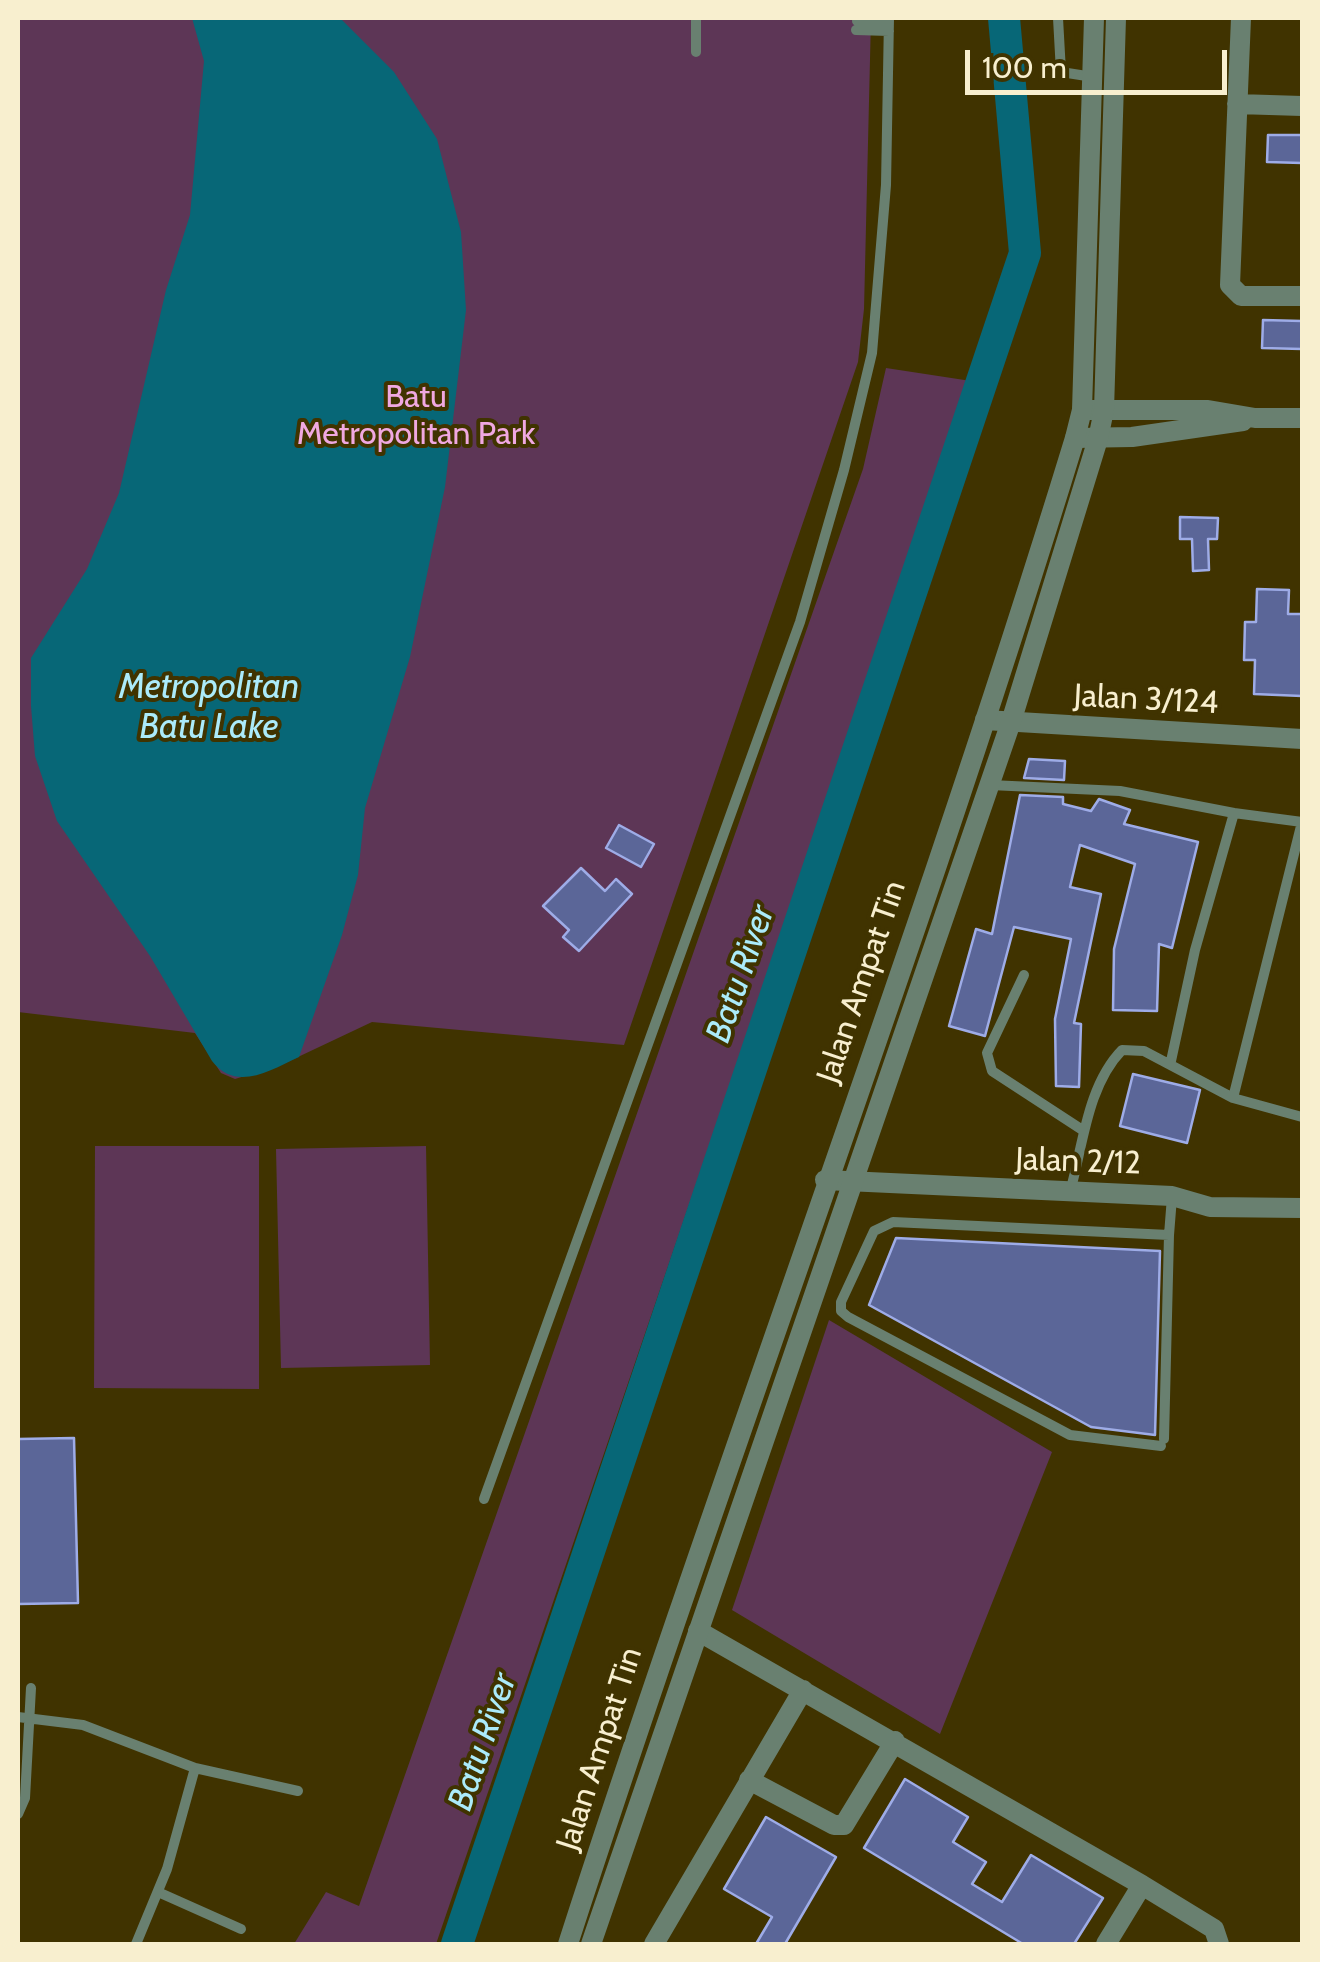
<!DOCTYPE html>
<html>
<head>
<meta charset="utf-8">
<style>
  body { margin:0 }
  #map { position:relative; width:1320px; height:1962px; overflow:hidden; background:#403300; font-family:Cabin,sans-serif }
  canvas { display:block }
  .frame { position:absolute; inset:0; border:20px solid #f8efcf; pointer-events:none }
  .scale { position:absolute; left:965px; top:50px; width:262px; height:45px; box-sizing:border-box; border:5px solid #f8efcf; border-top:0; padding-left:12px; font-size:30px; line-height:35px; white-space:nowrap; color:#f8efcf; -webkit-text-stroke:8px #403300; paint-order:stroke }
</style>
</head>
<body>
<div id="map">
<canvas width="1320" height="1962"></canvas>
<div class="frame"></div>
<div class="scale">100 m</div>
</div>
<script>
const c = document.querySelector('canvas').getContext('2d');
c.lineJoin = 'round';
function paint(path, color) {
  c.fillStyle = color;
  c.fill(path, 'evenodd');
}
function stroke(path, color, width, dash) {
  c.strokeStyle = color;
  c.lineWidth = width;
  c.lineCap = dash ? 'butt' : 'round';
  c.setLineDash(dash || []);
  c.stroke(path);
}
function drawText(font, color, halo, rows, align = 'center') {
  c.font = font + ' Cabin,sans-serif';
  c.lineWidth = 8;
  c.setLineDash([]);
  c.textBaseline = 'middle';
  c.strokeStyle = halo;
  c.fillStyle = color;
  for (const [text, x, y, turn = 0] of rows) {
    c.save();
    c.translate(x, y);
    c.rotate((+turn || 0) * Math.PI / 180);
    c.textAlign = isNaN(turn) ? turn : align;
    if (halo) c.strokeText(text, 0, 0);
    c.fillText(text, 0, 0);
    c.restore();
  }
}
const green = new Path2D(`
  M18,18H871L864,309L858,362L624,1045L372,1022L281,1065L235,1079L221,1073L195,1033L18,1012Z
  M886,368L971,381L436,1944H294L326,1892L359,1906L863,469Z
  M95,1146H259V1389L94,1388Z
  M426,1146L430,1365L281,1368L276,1149Z
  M829,1320L1052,1452L940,1734L732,1610Z`);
const water = new Path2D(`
  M192,18H340L394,72L437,139L461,232L466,310L445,487L410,657L365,808L358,875L342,935L299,1057C269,1071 236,1092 212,1061L150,956L57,821L35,756L31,706V658L87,569L119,493L166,290L190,215L204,61Z`);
const river = new Path2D(`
  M457,1944L1025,253L1004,18`);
const building = new Path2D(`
  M1268,135H1302V163L1267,162Z
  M1263,320L1302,321V349L1262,348Z
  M1180,517L1218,518L1217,539H1208L1209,570L1193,571L1192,539H1180Z
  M1257,589L1289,590L1288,614H1302V696L1254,694L1255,660H1244L1245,622H1256Z
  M1029,759L1065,761L1064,780L1024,778Z
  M1020,795L1063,797V804L1091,811L1099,799L1130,810L1124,824L1198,842L1172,948L1159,944L1157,1011L1113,1010L1114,949L1135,864L1080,845L1070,887L1101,894L1074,1023L1081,1024L1079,1087L1056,1086L1055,1019L1071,939L1014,927L985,1036L949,1026L976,929L992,934Z
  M619,825L654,844L641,867L606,848Z
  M581,868L605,891L616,879L632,894L579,951L563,937L569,930L543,906Z
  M1133,1074L1200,1090L1187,1143L1120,1126Z
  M896,1238L1160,1251L1155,1435L1091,1427L869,1305Z
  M74,1438L78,1603L18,1604V1439Z
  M905,1779L968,1817L953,1842L986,1862L972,1884L1002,1902L1031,1855L1103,1898L1074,1944H1023L864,1848Z
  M766,1817L836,1857L785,1944H756L772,1917L724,1889Z`);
const service = new Path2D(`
  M1058,18L1061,72L1093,77
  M857,21H889
  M856,30L889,31
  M696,52V18
  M990,785L1120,791L1234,813L1195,950L1171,1061
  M1234,813L1302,822
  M1024,975L987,1053L992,1071L1084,1131
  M1233,1098L1302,822
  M1070,1192C1083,1146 1087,1086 1122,1050L1144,1051L1233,1098L1302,1117
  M1169,1235L1172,1197
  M1161,1446L1070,1435L848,1317L841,1311V1302L874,1231L893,1222L1169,1235L1164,1439
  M484,1499L800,622L844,470L872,353L886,185L889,18
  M18,1717L83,1725L195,1768L167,1869L136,1944
  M195,1768L298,1791
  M18,1814L25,1798L31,1688
  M158,1892L241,1929`);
const minor = new Path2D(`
  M1241,18L1230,285L1241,296H1302
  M1237,104L1302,106
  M1082,410H1208L1255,418H1302
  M1075,438L1132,437L1243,421
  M985,720L1302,739
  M825,1180L1172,1196L1210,1207L1302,1208
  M698,1631L1142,1885L1214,1929L1219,1944
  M749,1780L834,1825H844L895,1741
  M654,1944L803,1690
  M1106,1944L1142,1885`);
const tertiary = new Path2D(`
  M568,1944C731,1440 920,945 1075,438L1082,410L1094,18
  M591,1944L1011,722L1098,439L1104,410L1116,18`);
const parkNames = [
  ["Batu",416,398],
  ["Metropolitan Park",416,435]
];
const streetNames = [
  ["Jalan 3/124",1146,700,3],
  ["Jalan Ampat Tin",862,982,-71],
  ["Jalan 2/12",1078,1162,2],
  ["Jalan Ampat Tin",600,1749,-72]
];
const waterNames = [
  ["Metropolitan",209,688],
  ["Batu Lake",209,728],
  ["Batu River",741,974,-71],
  ["Batu River",483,1742,-71]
];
paint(green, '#5d3656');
paint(water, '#076777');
stroke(river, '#076777', 32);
paint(building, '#5b6698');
stroke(building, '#9eace7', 2.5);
stroke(service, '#698070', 10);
stroke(minor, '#698070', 20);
stroke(tertiary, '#698070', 20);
drawText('32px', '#f0a8e1', '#403300', parkNames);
drawText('32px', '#f8efcf', '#403300', streetNames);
drawText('italic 35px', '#abebfa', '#403300', waterNames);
</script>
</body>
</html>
